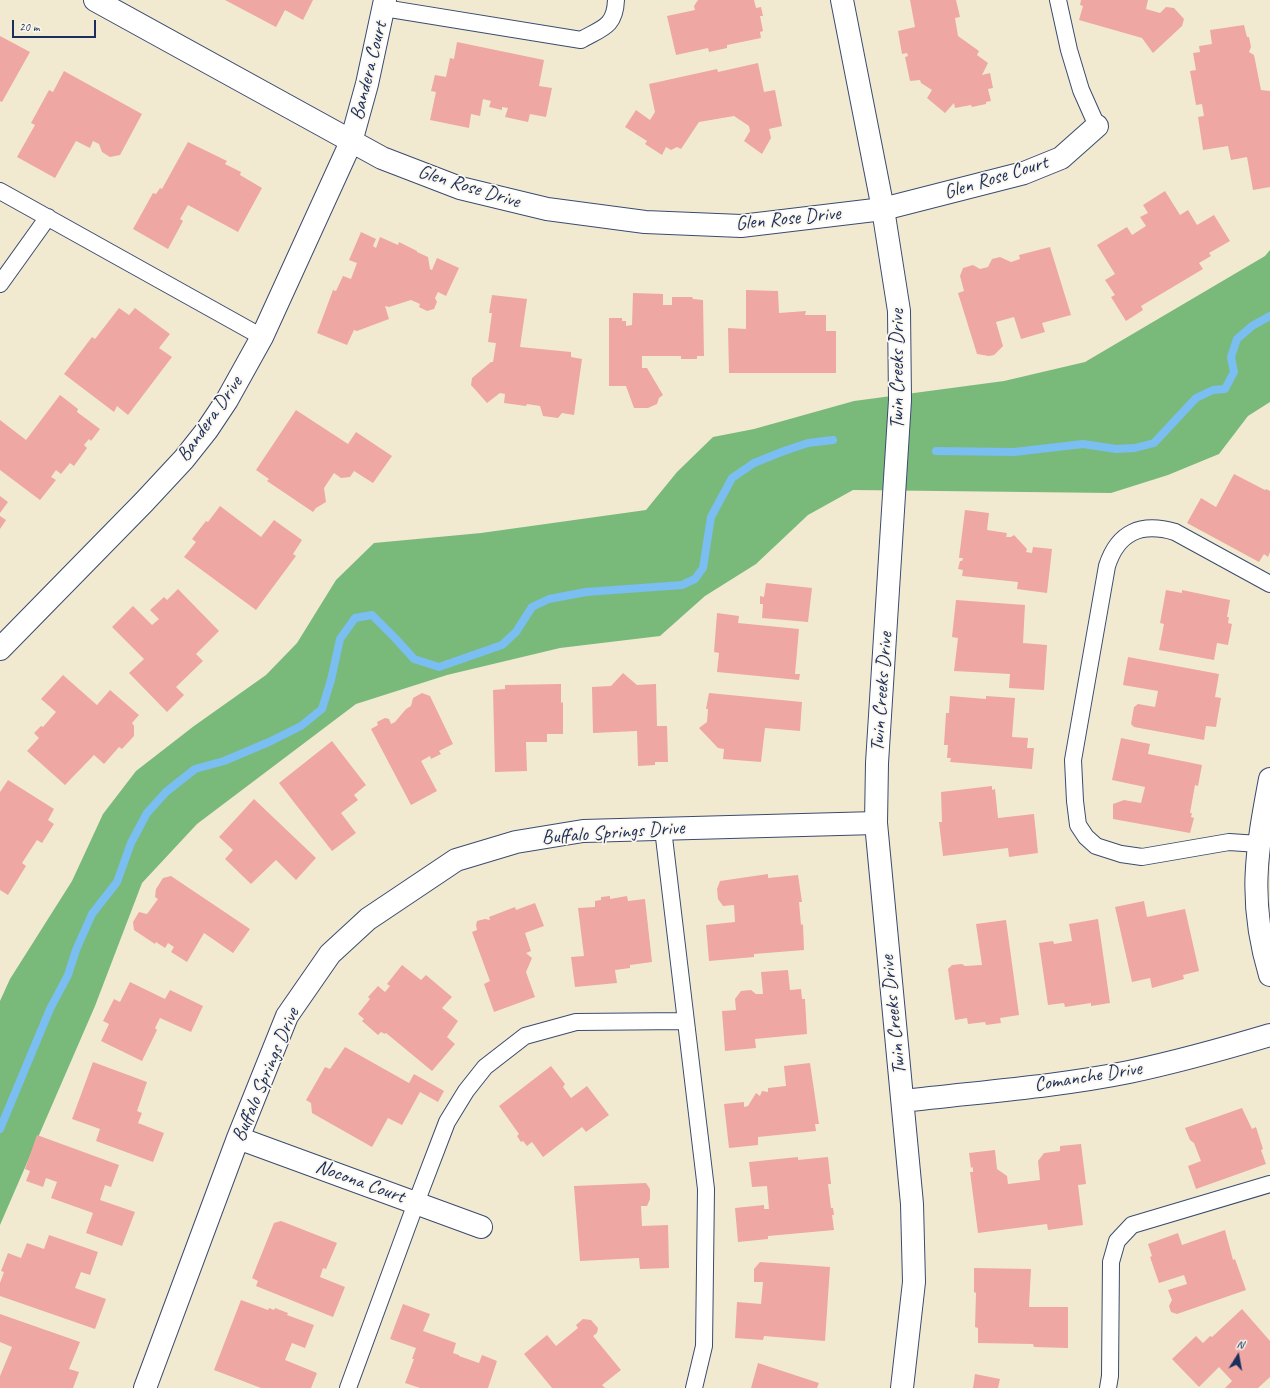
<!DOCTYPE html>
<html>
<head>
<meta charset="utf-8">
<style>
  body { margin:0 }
  #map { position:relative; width:1270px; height:1388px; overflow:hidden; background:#f1ead1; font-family:Caveat,sans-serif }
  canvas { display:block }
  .north { position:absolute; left:1218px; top:1336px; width:40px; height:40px; -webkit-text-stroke:3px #fbf7ec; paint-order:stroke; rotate:11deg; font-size:11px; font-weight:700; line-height:16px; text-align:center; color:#1b2f5e }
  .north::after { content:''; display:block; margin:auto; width:14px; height:18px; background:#1b2f5e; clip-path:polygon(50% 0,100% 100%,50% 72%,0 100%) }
  .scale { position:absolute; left:12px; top:20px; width:84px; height:18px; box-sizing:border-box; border:2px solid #1b2f5e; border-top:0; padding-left:5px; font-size:12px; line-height:14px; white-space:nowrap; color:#1b2f5e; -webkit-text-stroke:3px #fbf7ec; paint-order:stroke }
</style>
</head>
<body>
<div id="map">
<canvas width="1270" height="1388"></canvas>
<div class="north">N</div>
<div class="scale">20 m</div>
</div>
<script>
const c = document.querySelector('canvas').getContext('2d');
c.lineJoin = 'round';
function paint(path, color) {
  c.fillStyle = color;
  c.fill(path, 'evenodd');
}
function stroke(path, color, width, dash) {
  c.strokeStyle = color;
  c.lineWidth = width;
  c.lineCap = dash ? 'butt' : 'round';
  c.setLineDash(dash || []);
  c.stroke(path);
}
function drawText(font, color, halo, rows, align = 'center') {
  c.font = font + ' Caveat,sans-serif';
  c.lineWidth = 3.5;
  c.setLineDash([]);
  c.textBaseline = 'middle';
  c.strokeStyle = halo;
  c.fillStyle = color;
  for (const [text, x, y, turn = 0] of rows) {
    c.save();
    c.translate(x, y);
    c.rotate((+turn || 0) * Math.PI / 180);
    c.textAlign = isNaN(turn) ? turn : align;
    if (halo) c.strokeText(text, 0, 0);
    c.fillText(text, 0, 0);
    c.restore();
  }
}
const forest = new Path2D(`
  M1270,250V402L1248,416L1219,454L1168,475L1111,493L853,490L808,515L756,564L705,596L660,636L560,648L447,675L356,704L197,824L142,883L95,1006L0,1225V1001L10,979L72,881L103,814L136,771L194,726L266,675L297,643L336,580L374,543L481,533L646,510L677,472L713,437L754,429L854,401L1004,381L1085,362L1265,256Z`);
const stream = new Path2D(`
  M936,451L1014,452L1083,444L1116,449L1135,448L1154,443L1196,398L1213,390L1225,389L1234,372L1231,357L1237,339L1252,326L1270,316
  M0,1129L50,1009L68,975L76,950L92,914L117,882L131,843L147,813L166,792L195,769L224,761L269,742L301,726L322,709L331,680L340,639L355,618L372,615L395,638L414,659L439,667L502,645L516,632L532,607L549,599L586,592L682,585L695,579L703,568L711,517L732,478L754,463L784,451L808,443L833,440`);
const building = new Path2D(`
  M225,0H313L303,20L285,10L276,27Z
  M698,0H754L756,8L761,7L763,16H760L763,31L760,32L761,38L727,45V48L709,52L708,48L676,55L667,16L695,10L694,6Z
  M910,0H956L960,17L955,18L958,36L979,51L977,55L988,63L982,75L990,73L993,88L988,89L991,101L986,102V104L972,107L971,105L955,108L954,103L945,113L927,98L932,90L921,83L920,80L910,81L905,57L908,56L907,53L902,54L898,31L915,27Z
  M1081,0H1148L1146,9L1160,13L1166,7L1174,8L1184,19L1182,26L1153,53L1142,38L1079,20L1083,6L1080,5Z
  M1244,25L1247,37H1249L1251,47L1249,52L1254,55L1261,90L1270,91V187L1253,190L1247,157L1231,160L1228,146L1203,150L1198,117L1204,116L1202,104L1196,105L1190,71L1196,70L1193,53L1200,52L1199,46L1212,44L1210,30Z
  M0,36L30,52L2,102L0,101Z
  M457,42L544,60L539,86L552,88L546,117L530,114L528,122L505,117L508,108L502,107V110L489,107L491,101L483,99L480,116L471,114L469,128L430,120L436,92L431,91L435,75L446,77L450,58L454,59Z
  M758,63L764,92L775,90L782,126L769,129L771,138L762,154L744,141L750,131L749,126L734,116L699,122L681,149L677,147L671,150L666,147L662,155L645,144L647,141L625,127L636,110L650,120L655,112L649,84L717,69L718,72Z
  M64,71L142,114L120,155L110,157L102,152L99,144L93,141L90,148L76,141L55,178L17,157L35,125L31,123L49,90L53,92Z
  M188,142L227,161L225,164L241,172L240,175L262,188L238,232L188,205L180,219L183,221L168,249L133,229L153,193L156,194L160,188L162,189Z
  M1165,191L1180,215L1188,210L1197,225L1214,215L1230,241L1209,253L1211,256L1199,263L1203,269L1141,306L1143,310L1126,321L1111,297L1115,295L1105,280L1115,274L1097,245L1127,227L1132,235L1146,226L1140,217L1148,213L1143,205Z
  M361,232L376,239L373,246L376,248L380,237L398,245L399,242L417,251V252L428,257L430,269L432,270L437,258L459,268L446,296L438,292L435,298L437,302L434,309L427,311L419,307L420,304L411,300L389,307L385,306L389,319L357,331L354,330L347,345L317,333L333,290L336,291L343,276L351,279L357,263L349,260Z
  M1050,247L1071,315L1042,323L1045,332L1021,339L1014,317L996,322L1003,346L994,355L989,356L977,354L958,293L964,291L960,276L963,268L973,265L980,269L988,267L992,259L1000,257L1011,262L1020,259L1019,255Z
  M746,290L778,291L779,313L806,311L805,315H826V331H836V373H729L728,328L746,329Z
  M633,293L663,294V305H672V297H692L693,299L703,300L704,356H697V359H681V356H642V368H647L663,395L659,398L657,404L648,408H634L626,386H609V318H622V321H626V326L632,325Z
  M492,295L527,299L520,347L571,352V357L582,359L574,415L562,413L558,418L543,416L540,406L527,404L526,406L504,403L505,394L500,393L487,403L471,385L472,378L491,362H493L496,343L488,342L492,313H489Z
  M119,308L129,315L135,308L170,334L159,348L172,357L128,415L117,406L114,412L64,374L92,337L95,339Z
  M60,395L78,409L77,412L100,429L91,441L89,439L84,445L87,448L74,466L70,463L61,474L56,470L51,477L56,480L40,500L0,470V420L26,440Z
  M296,410L348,444L356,432L392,456L373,483L354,471L350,477L341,478L334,473L324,488L326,502L316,508L313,512L267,481L269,479L256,470Z
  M1234,474L1265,490L1266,489L1270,491V552L1268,557L1264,554L1259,562L1187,523L1201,498L1216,507Z
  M0,496L8,502L0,513Z
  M220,506L261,537L274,520L302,540L293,554L296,556L256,610L184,557L196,542L192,539L206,521L208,522Z
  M965,510L989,513L987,530L1007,533L1006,537H1011L1014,535L1027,549L1026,552L1032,553L1033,547L1052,549L1047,593L1017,589L1018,582L962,576L963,570L958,569L960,561H962L963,558H959Z
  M0,516L6,520L0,529Z
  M766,583L812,588L808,622L762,618L763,604H760V596L764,597Z
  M178,589L219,631L196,654L203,661L176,687L184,695L167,712L129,673L144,659L112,627L133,606L152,625L159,619L150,610L164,597L167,600Z
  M1166,590L1182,593V590L1230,600L1227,617H1229L1228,623L1232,624L1228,645L1217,643L1214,660L1159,650L1164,624L1160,623Z
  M956,600L1025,605L1023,643L1047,645L1044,690L1009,688L1010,674L954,671L958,638L952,637Z
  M717,613L739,616L738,623L799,629L795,674H800L799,680L717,672L719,653L714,652Z
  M1128,657L1219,674L1215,697L1221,698L1216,727L1206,726L1204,740L1134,727L1131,724L1134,707L1138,704L1155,707L1158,691L1123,685Z
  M623,673L637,685L656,684L657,726H667L668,762H655V765L638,766L637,731L593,733L592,687L611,686Z
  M63,675L97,705L110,690L139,715L132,723L134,726V736L122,749L119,747L104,764L94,755L65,785L27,751L39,738L34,733L41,726L43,727L56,712L41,699Z
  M561,684V703L563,702V734H547V742H526L527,771L495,772L493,690L505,689V685Z
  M422,693L430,696L453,744L439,751L441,754L431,759L430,756L421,761L437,791L411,805L371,729L378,725L377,722L385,718L389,719L391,724L395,722L406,709L411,706L413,698Z
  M709,693L802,702L800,731L765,728L761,762L723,759L724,749L718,748L699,728L707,722L708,709H706Z
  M950,696L986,699V696L1015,698L1012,737L1028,738L1027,748H1034L1032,769L950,762L951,758H947L948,745H944L946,713H949Z
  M1121,738L1150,744L1148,754L1202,765L1198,786L1195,785L1190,813H1192L1191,817L1194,818L1190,833L1113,819V804L1124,800L1141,803L1145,787L1112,780Z
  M332,741L366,785L354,795L358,800L341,813L356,833L332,851L279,783Z
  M8,780L54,809L48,820L54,824L42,843L37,840L22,863L26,866L8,895L0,890V792Z
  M992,786V790L995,789L998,818L1034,814L1038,853L1009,857L1008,848L943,856L939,822H942L941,792Z
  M254,799L316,858L296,880L276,860L251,884L225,859L233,850L219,837Z
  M768,874V878L798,875L802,902H799L801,925L803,924L804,950L754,954V957L709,961L706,925L735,922L734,905L723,906L718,899L717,889L720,881Z
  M171,876L250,929L233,953L204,933L187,962L171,952L174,947L168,943L165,948L156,942L155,944L134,930L133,922L139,912L147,914L158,899L155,897L156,889L163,878Z
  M610,896V899L627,896L628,901L645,899L652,962L630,965V968L615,970L617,983L575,987L571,957L584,956L578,908L595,907V901L601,900V897Z
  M1144,901L1147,917L1185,909L1199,971L1183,975L1184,979L1152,988L1150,978L1132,982L1115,907Z
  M535,903L544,926L525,933L531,951L526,953L532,958L526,972L535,997L494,1012L484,984L490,981L472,932L477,930L476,925L477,921L485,919L490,920L489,917L515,907L516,910Z
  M1098,919L1110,1003L1091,1006V1003L1065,1007L1064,1003L1048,1005L1039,943L1053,941L1054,944L1072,941L1069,924Z
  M1006,920L1019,1015L1000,1018L1001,1023L986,1025L985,1022L968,1024L967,1018L955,1020L948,969L952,965L962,964L965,966L982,965L976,924Z
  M402,965L421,980L426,975L452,997L442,1008L458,1021L447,1037L455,1044L432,1071L386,1033L385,1034L381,1032L378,1035L362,1021L364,1019L358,1014L370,999L368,997L378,986L385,992L390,986L387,984Z
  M788,970L790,990L801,989L802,999H805L807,1034L755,1039L756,1048L725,1051L722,1011L736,1010L735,999L741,991L751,990L756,994H763L761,972Z
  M130,982L165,999L170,990L203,1006L191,1032L160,1018L155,1028L157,1030L142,1061L101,1041L109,1024L103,1021L114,999L120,1002Z
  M345,1047L409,1083L414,1074L444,1091L438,1102L420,1092L402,1125L388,1118L372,1147L312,1113L311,1103L306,1100L325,1067L330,1069Z
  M93,1062L147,1082L137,1111L142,1113L138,1123L164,1133L153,1162L96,1141L100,1129L72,1119Z
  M810,1063L819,1124H815L816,1131L758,1137V1145L729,1148L724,1104L744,1102V1107L748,1106L756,1093L760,1096L762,1091L768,1092V1088L786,1086L784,1066Z
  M551,1066L565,1084L563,1087L571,1098L587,1086L609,1115L586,1132L582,1127L543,1157L532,1142L527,1146L523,1141L521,1142L517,1136L519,1134L499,1106Z
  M1242,1108L1252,1129L1256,1127L1263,1149L1261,1150L1266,1164L1196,1189L1188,1166L1201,1161L1194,1143L1190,1140L1185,1128Z
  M37,1135L119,1165L111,1187L105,1185L100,1200L135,1212L122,1246L86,1233L93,1213L51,1198L57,1182L46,1178L43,1187L26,1181L30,1171L25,1169Z
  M1081,1144L1086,1184L1078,1185L1083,1225L1048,1230L1047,1224L978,1233L970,1172H973V1167L971,1168L969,1153L995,1150L997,1169L1007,1176L1008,1184L1040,1180L1038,1161L1044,1153L1060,1151V1146Z
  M798,1157V1160L828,1157L831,1184H828L831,1208H833L834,1215H832L834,1230L768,1236V1239L738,1242L735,1208L764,1205V1209H769L767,1186L752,1187L749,1162Z
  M646,1183L650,1189V1199L647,1206H641L642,1226L668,1225L669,1268L640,1269L639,1258L580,1261L574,1186Z
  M281,1221L337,1243L326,1269L323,1268L320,1277L345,1287L333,1317L256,1286L258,1281L252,1278L274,1223Z
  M1225,1230L1233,1260L1235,1259L1246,1290L1177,1314L1171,1312L1169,1306L1172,1300L1168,1290L1187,1284L1184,1275L1159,1283L1150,1257L1152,1256L1148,1244L1178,1233L1182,1245Z
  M49,1235L98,1252L90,1275L81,1272L75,1288L106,1299L95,1329L0,1296V1283L4,1272L1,1271L8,1253L21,1258L27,1243L44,1249Z
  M760,1262L830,1267L825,1341L764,1336L763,1340L735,1338L737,1302L761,1304L763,1282H754V1269Z
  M974,1268L1031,1269L1029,1307H1068V1348L1034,1347L1033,1344L978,1343V1328L975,1327L976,1293L974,1292Z
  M241,1300L268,1310L269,1308L274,1310L275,1308L288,1313L287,1315L314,1325L305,1348L292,1343L285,1360L317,1373L311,1388H261L214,1370Z
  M403,1304L430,1314L423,1331L456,1343L453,1353L459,1355V1356L479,1363L482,1355L497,1361L488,1388H420L405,1383L414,1359H412L416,1348L390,1339Z
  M1242,1309L1270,1341V1377L1258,1388H1225L1232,1381L1219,1367L1199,1387L1172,1359L1196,1336L1203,1343L1210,1336L1212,1337Z
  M0,1314L80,1342L69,1369L79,1372L73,1388H0V1376L12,1347L0,1342Z
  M583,1319L591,1320L598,1328L597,1333L593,1336L621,1370L602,1385L605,1388H552L524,1354L547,1335L556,1346L578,1328L576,1325Z
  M758,1363L819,1383L817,1388H751Z
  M975,1374L1000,1379L998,1388H973Z`);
const lane = new Path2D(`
  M1058,0L1069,50L1081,90L1097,126
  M384,8L581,40C602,28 615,27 616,0
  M0,191L262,337
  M0,284L48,217
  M663,829L706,1189L704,1346L694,1388
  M1259,844L1229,842L1142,857L1121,854L1096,846L1086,837L1078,825L1075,801L1073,760L1107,566C1118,532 1141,522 1175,532L1270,584
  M348,1388L416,1203L447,1122L466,1091L485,1067L525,1036L576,1022L686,1021
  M1108,1388L1110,1376L1111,1262L1117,1241L1132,1225L1270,1184`);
const street = new Path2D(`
  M95,0L382,158L460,188L547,209L645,222L741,226L883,209L1024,173L1061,158L1097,126
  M0,649L144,502L184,459L207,430L227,400L262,337L351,142L367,84L385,0
  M1270,779C1256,853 1248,902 1270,975
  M238,1138L481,1227
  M145,1388L238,1138L287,1016L330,954L368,919L456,860L516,842L583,831L876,823`);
const secondary = new Path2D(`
  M842,0L883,209L899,311L900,400L877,763L876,823L912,1204L914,1282L902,1388
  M903,1101C978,1092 1055,1087 1129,1072C1176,1062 1223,1049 1270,1035`);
const streetNames = [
  ["Bandera Court",369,71,-76],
  ["Glen Rose Court",996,178,-17],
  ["Glen Rose Drive",469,187,17],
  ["Glen Rose Drive",788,219,-6],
  ["Twin Creeks Drive",898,369,-90],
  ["Bandera Drive",210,419,-55],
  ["Twin Creeks Drive",882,692,-86],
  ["Buffalo Springs Drive",613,833,-4],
  ["Twin Creeks Drive",894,1015,-96],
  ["Buffalo Springs Drive",266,1075,-67],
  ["Comanche Drive",1088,1077,-9],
  ["Nocona Court",360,1182,20]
];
paint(forest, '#79ba7b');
stroke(stream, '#7bbef1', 8);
paint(building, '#efa7a3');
stroke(lane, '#3b4b6f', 18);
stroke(street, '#3b4b6f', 24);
stroke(secondary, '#3b4b6f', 24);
stroke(lane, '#fff', 16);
stroke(street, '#fff', 22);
stroke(secondary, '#fff', 22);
drawText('20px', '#1b2f5e', '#fbf7ec', streetNames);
</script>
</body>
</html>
